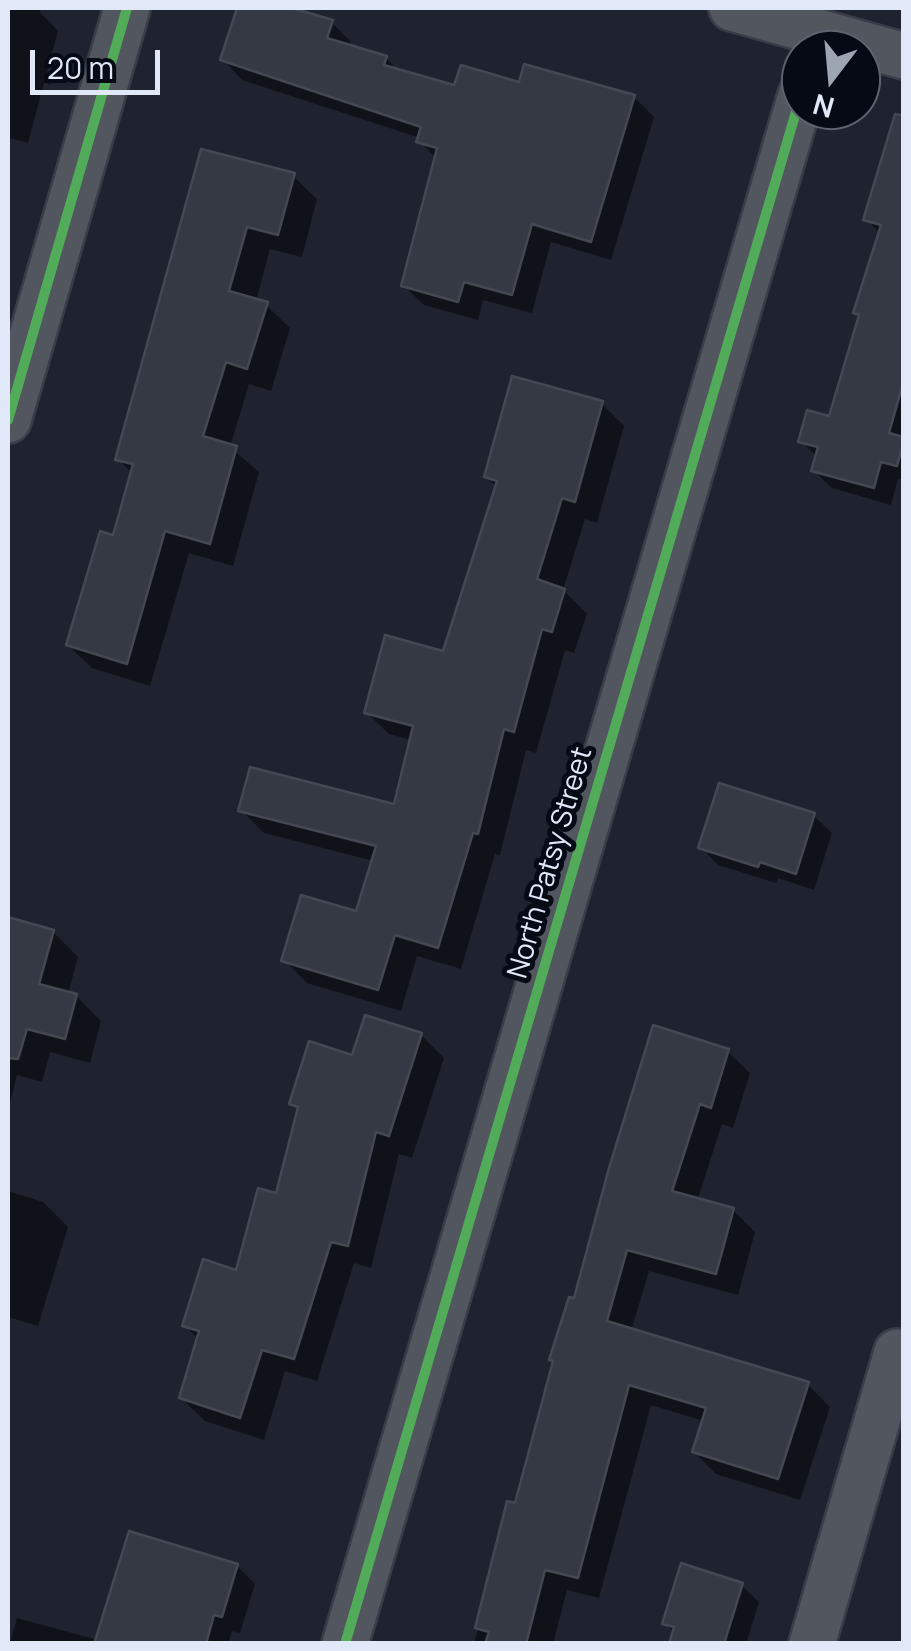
<!DOCTYPE html>
<html>
<head>
<meta charset="utf-8">
<style>
  body { margin:0 }
  #map { position:relative; width:911px; height:1651px; overflow:hidden; background:#1e232f; font-family:Manrope,sans-serif }
  canvas { display:block }
  .frame { position:absolute; inset:0; border:10px solid #e1e9f9; pointer-events:none }
  .north { position:absolute; left:781px; top:30px; width:100px; height:100px; box-sizing:border-box; background:#060a15; border:2px solid #5e6370; border-radius:50%; rotate:196deg; font-size:28px; font-weight:700; line-height:40px; text-align:center; color:#e1e9f9 }
  .north::after { content:''; display:block; margin:auto; width:35px; height:45px; background:#9da4b2; clip-path:polygon(50% 0,100% 100%,50% 72%,0 100%) }
  .scale { position:absolute; left:30px; top:50px; width:130px; height:45px; box-sizing:border-box; border:5px solid #e1e9f9; border-top:0; padding-left:12px; font-size:30px; line-height:35px; white-space:nowrap; color:#e1e9f9; -webkit-text-stroke:8px #060a15; paint-order:stroke }
</style>
</head>
<body>
<div id="map">
<canvas width="911" height="1651"></canvas>
<div class="frame"></div>
<div class="north">N</div>
<div class="scale">20 m</div>
</div>
<script>
const c = document.querySelector('canvas').getContext('2d');
c.lineJoin = 'round';
function paint(path, color) {
  c.fillStyle = color;
  c.fill(path, 'evenodd');
}
function stroke(path, color, width, dash) {
  c.strokeStyle = color;
  c.lineWidth = width;
  c.lineCap = dash ? 'butt' : 'round';
  c.setLineDash(dash || []);
  c.stroke(path);
}
function drawText(font, color, halo, rows, align = 'center') {
  c.font = font + ' Manrope,sans-serif';
  c.lineWidth = 10;
  c.setLineDash([]);
  c.textBaseline = 'middle';
  c.strokeStyle = halo;
  c.fillStyle = color;
  for (const [text, x, y, turn = 0] of rows) {
    c.save();
    c.translate(x, y);
    c.rotate((+turn || 0) * Math.PI / 180);
    c.textAlign = isNaN(turn) ? turn : align;
    if (halo) c.strokeText(text, 0, 0);
    c.fillText(text, 0, 0);
    c.restore();
  }
}
const shadow = new Path2D(`
  M8,8H41L40,12L58,31L28,143L10,138L8,144Z
  M239,8H283L331,22L351,42L349,47L386,58L400,72L456,88L520,85L634,97L654,117L611,260L551,242L532,313L483,300L478,320L424,305L404,286L437,159L419,141L420,138L242,80L223,60Z
  M203,152L293,176L317,199L302,257L270,249L256,301L266,305L290,328L271,391L249,384L230,447L259,472L233,566L189,553L150,686L92,668L68,645L115,538L133,474L118,459Z
  M904,167V480L898,479L891,505L832,488L814,471L818,458L801,441L830,419L861,318L856,312L881,234L866,219Z
  M601,403L624,426L597,523L585,519L563,590L587,614L574,653L565,650L536,753L526,750L500,855L495,854L461,969L417,956L401,1011L307,983L284,960L357,915L374,861L264,833L241,810L396,807L412,740L389,734L366,712L445,654L497,487L487,477Z
  M814,816L832,833L814,890L778,878L776,883L718,865L701,847Z
  M8,920L53,932L78,957L68,994L76,996L101,1021L90,1063L50,1052L42,1082L17,1075L8,1110Z
  M421,1035L444,1058L412,1158L399,1154L371,1268L354,1263L317,1381L285,1371L264,1440L205,1421L181,1398L199,1340L185,1325L238,1273L277,1196L300,1111L292,1103L354,1058Z
  M727,1051L750,1073L733,1128L722,1124L697,1201L733,1210L755,1232L738,1295L649,1271L631,1331L808,1385L830,1407L800,1500L716,1474L694,1452L704,1421L651,1405L599,1598L567,1590L553,1644H474L509,1504L517,1506L575,1302Z
  M8,1191L43,1202L68,1227L38,1326L8,1317Z
  M237,1566L255,1584L240,1633L232,1631L228,1644H10L17,1618L98,1640Z
  M741,1585L759,1602L746,1644H672L675,1633L665,1623Z`);
const building = new Path2D(`
  M237,8H292L333,20L327,38L387,56L384,65L454,85L461,65L519,82L524,64L635,95L591,242L532,224L512,295L464,282L458,302L401,286L437,148L416,142L421,127L220,60Z
  M895,114L904,116V380L889,433L904,437V441L897,466L881,462L874,488L811,471L818,447L798,442L807,410L829,416L859,315L853,313L881,225L863,220Z
  M201,149L295,173L278,235L247,227L229,291L268,302L247,369L226,362L203,436L237,446L210,544L165,531L127,664L66,645L100,531L113,535L133,464L115,460Z
  M512,376L603,401L575,502L562,498L537,579L565,589L552,632L542,629L514,732L504,729L478,834L473,833L438,948L395,935L378,990L281,961L301,895L356,911L376,846L238,811L250,767L394,804L413,726L364,713L385,635L443,651L497,481L484,477Z
  M719,783L815,813L796,874L760,862L758,867L698,848Z
  M8,917L54,930L39,984L77,994L65,1039L27,1029L18,1059L8,1058Z
  M365,1015L422,1033L389,1136L376,1132L348,1246L331,1242L294,1359L262,1350L240,1418L179,1398L199,1331L182,1326L203,1259L236,1270L258,1188L276,1193L298,1107L289,1104L309,1041L352,1055Z
  M653,1025L729,1049L711,1108L700,1104L672,1191L734,1208L716,1274L627,1250L607,1321L809,1382L778,1479L692,1452L706,1408L629,1385L578,1578L545,1570L526,1644H485L489,1632L475,1628L507,1501L515,1503L553,1361L549,1360L569,1297L574,1298L609,1168Z
  M129,1531L238,1564L222,1617L214,1615L206,1644H94Z
  M681,1563L743,1583L724,1644H669L674,1627L662,1624Z`);
const street = new Path2D(`
  M732,8L904,56
  M8,420L127,8
  M345,1644L801,95
  M812,1644L897,1352`);
const cycleway = new Path2D(`
  M8,420L127,8
  M345,1644L801,95`);
const streetNames = [
  ["North Patsy Street",551,863,-74]
];
paint(shadow, '#0007');
paint(building, '#353944');
stroke(building, '#434852', 2.5);
stroke(street, '#393d48', 50);
stroke(street, '#51565f', 45);
stroke(cycleway, '#51ab58', 10);
drawText('28px', '#e1e9f9', '#060a15', streetNames);
</script>
</body>
</html>
